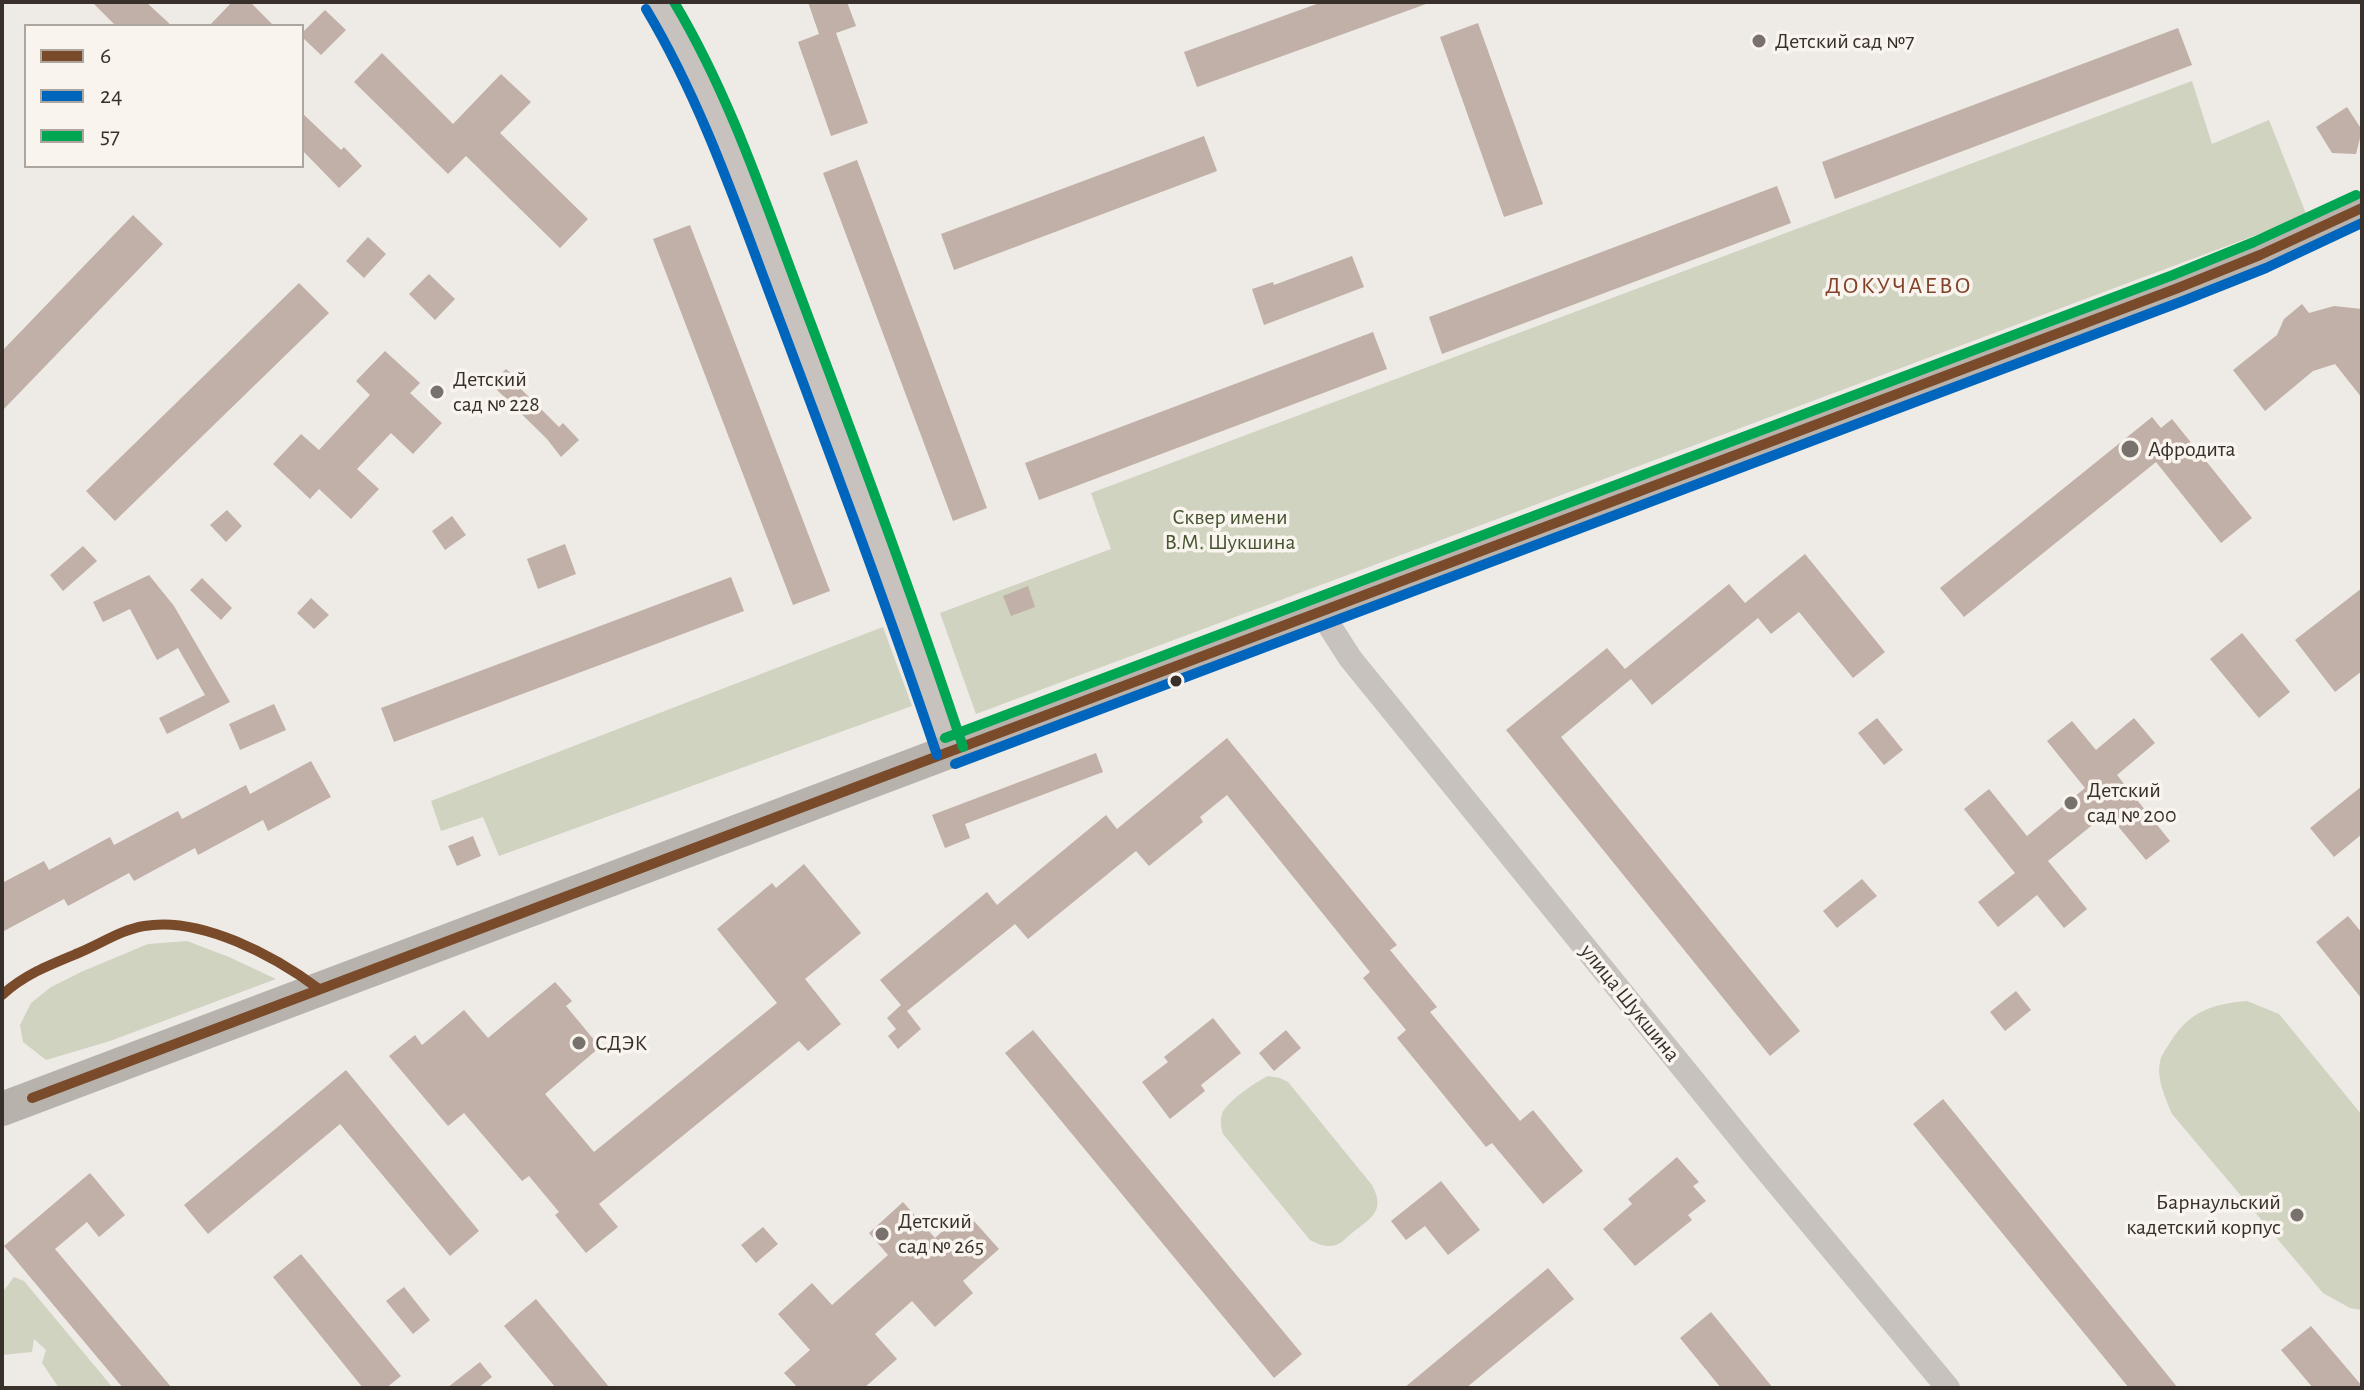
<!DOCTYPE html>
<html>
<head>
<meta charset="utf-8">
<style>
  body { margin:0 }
  #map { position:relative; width:2364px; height:1390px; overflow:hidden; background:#eeeae5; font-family:"Alegreya Sans",sans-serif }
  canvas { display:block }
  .frame { position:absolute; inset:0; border:4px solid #38302b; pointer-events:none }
  .legend { position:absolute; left:24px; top:24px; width:280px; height:144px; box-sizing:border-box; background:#f9f4ed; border:2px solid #aca69f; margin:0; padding:10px 14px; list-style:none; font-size:24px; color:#38302b }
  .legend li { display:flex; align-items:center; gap:16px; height:40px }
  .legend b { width:40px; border:2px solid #aca69f }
</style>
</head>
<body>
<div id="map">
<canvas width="2364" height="1390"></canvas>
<div class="frame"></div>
<ul class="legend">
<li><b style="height:10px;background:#7a4b2a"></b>6</li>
<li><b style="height:10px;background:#0065bd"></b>24</li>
<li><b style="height:10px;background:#00a651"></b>57</li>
</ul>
</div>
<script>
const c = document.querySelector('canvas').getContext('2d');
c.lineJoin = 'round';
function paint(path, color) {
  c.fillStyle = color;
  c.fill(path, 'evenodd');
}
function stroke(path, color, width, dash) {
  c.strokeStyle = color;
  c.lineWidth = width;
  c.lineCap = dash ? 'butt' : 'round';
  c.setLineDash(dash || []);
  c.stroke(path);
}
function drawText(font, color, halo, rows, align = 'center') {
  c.font = font + ' "Alegreya Sans",sans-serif';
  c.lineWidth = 7;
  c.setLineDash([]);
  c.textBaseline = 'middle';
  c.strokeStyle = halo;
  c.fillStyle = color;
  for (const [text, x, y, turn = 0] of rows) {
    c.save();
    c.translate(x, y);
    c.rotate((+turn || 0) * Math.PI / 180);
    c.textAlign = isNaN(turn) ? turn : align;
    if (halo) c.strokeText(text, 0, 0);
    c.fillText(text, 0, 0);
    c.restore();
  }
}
const green = new Path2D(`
  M2192,81L2212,144L2269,120L2307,216L976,714L940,613L1111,549L1091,493Z
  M883,627L912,706L499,856L483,817L441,831L431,801Z
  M187,941L229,957L276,979L110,1041L46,1060L23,1042L20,1025L31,1003L51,987L81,972L148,944Z
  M2247,1001L2279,1014L2362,1115V1310L2350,1308L2323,1293L2172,1114C2165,1097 2155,1076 2161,1058C2163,1053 2168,1046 2171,1041C2190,1011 2213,1004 2247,1001Z
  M1268,1076L1280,1078L1288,1082L1372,1185C1386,1211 1371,1218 1352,1233C1347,1237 1342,1243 1336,1245C1327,1248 1318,1244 1310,1240L1223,1134C1221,1127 1220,1121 1222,1114C1225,1103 1257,1081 1268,1076Z
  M14,1277L24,1281L113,1388H59L42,1363L46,1350L34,1339L32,1352L2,1355V1293Z`);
const building = new Path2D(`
  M92,2H146L172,26H116Z
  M232,2H250L274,26H209Z
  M808,2H847L856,26L836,33L868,123L831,136L798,42L819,34Z
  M1322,2H1425L1426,4L1197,87L1184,52Z
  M325,10L346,30L321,55L302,37V33Z
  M1478,23L1543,204L1504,217L1440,37Z
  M2178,28L2192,65L1835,199L1822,162Z
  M382,53L453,124L501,74L531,102L500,133L588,219L560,248L466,156L448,174L354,82Z
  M2347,107L2362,130L2356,154L2332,153L2316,127Z
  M302,113L341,150L344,147L362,166L339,188L302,150Z
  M1204,136L1217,171L954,270L941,234Z
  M857,160L987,508L953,521L823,173Z
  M1777,186L1791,223L1442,354L1429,317Z
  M133,215L163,244L2,411V351Z
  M690,225L830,591L793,605L653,239Z
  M368,237L386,254L364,278L346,261Z
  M1352,256L1364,287L1264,325L1252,289L1273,282L1274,285Z
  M429,274L455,299L435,320L409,294Z
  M299,283L329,313L115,521L86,491Z
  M2302,304L2309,313L2334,306L2362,309V398L2335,364L2313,371L2265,411L2233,370L2277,335L2284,319Z
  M1373,332L1387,369L1039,500L1025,463Z
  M385,351L420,383L410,393L442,423L413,454L391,433L357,469L379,489L351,519L319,489L310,499L273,464L301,434L319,450L370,395L356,381Z
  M506,369L521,383L518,386L559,427L563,423L579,440L561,457L547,439L491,384Z
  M2152,417L2161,428L2172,419L2252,518L2221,543L2156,462L1964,617L1940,588Z
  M227,510L242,526L226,542L210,525Z
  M452,516L466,535L445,550L432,531Z
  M565,544L576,574L538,589L527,559Z
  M83,546L97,561L63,591L50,575Z
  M1805,554L1885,652L1853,678L1799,612L1771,634L1758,618L1652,705L1631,679L1561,737L1800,1031L1770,1056L1506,730L1607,648L1625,669L1729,584L1745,603Z
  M149,575L174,606L230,702L167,734L159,718L205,695L178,648L157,660L130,609L103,622L93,602Z
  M731,577L744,611L394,742L381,708Z
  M202,578L232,608L221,620L190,590Z
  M1028,586L1035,607L1011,616L1003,596Z
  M2362,588V671L2335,692L2295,640Z
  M311,598L329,615L314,629L297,613Z
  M2242,633L2290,692L2259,718L2210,659Z
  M274,704L286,730L240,750L229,724Z
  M1877,718L1903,750L1884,765L1858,733Z
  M2134,718L2155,743L2117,775L2170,841L2146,860L2107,813L2048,861L2087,909L2064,928L2037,895L1998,927L1978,902L2015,873L1964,809L1989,789L2027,836L2085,788L2047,741L2072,721L2096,750Z
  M1227,738L1397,945L1390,950L1437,1007L1430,1012L1520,1121L1533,1110L1583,1171L1543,1204L1492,1143L1486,1147L1397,1038L1406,1030L1363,978L1370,972L1227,795L1200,817L1203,822L1149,866L1136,851L1028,939L1015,924L907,1011L921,1029L898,1049L888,1036L896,1029L887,1018L901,1005L880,980L987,892L997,905L1106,815L1117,829Z
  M1096,753L1103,772L965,824L970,838L945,848L932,815Z
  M311,761L331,797L268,831L263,820L198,855L195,848L134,881L129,873L68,906L64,899L2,932V883L44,861L49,870L110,837L114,845L178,811L182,819L246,785L250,794Z
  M2362,786V834L2334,857L2310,828Z
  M473,836L481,856L457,866L448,846Z
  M804,864L861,933L805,979L841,1024L808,1051L799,1041L599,1204L618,1227L586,1253L555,1215L559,1212L529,1176L522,1181L464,1113L448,1126L389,1056L415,1035L422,1045L464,1010L488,1038L555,982L572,1001L566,1006L600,1047L545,1094L594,1152L777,1003L717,929L772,883L776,888Z
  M1862,879L1877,896L1837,928L1823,911Z
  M2348,916L2362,933V999L2316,942Z
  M2016,991L2031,1010L2005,1031L1990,1012Z
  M1213,1018L1241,1053L1201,1085L1205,1091L1170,1119L1142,1082L1168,1062L1164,1057Z
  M1033,1030L1302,1354L1274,1378L1005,1053Z
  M1286,1030L1301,1048L1274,1071L1259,1053Z
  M346,1070L479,1231L450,1256L340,1124L208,1234L184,1205Z
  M1943,1099L2178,1388H2129L1913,1124Z
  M1677,1157L1699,1182L1693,1186L1706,1201L1688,1215L1692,1220L1635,1266L1603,1229L1632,1204L1628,1199Z
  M90,1173L125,1215L99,1237L87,1222L55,1249L172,1388H123L4,1246Z
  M1441,1181L1480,1230L1448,1255L1425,1226L1406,1240L1391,1221Z
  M903,1202L935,1238L965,1211L999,1249L963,1281L973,1293L935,1327L912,1301L875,1334L897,1359L864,1388H798L784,1373L810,1350L778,1314L812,1283L832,1305L888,1255L869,1233Z
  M763,1227L778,1244L756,1263L741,1245Z
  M301,1254L401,1376L386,1388H363L273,1277Z
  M1548,1268L1574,1299L1466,1388H1404Z
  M404,1287L430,1320L413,1334L386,1301Z
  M536,1299L610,1388H556L504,1326Z
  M1711,1312L1773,1388H1721L1680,1338Z
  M2311,1326L2362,1386V1388H2313L2281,1350Z
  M480,1362L492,1377L478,1388H447Z`);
const street = new Path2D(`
  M658,2L685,47L739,172L896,590L950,751
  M1320,611L1350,658L1757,1159L1948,1388`);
const secondary = new Path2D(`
  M2,1109L2178,288L2260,255L2362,208`);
const bus1 = new Path2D(`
  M2,995C24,975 49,965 76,954C99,945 120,930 144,926C201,916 275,956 319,989
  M32,1098L2178,288L2260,255L2362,208`);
const bus2 = new Path2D(`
  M646,9C704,106 740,216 780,321C834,465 888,609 937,755
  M955,764L2183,301L2266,268L2362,223`);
const bus3 = new Path2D(`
  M674,2C731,97 766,205 805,308C860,454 914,599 963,747
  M945,738L2173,275L2254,242L2356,195`);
const markers = [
  [1759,41,8,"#78716c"],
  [437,392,8,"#78716c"],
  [2130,449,10,"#78716c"],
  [1176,681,7,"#38302b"],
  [2071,803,8,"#78716c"],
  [579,1043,8,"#78716c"],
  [2297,1215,8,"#78716c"],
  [882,1234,8,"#78716c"]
];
const poiNames = [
  ["Детский сад №7",1775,41],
  ["Детский",453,379],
  ["сад № 228",453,404],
  ["Афродита",2148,449],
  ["Детский",2087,790],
  ["сад № 200",2087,815],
  ["СДЭК",595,1043],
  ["Барнаульский",2281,1202,"right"],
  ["кадетский корпус",2281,1227,"right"],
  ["Детский",898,1221],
  ["сад № 265",898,1246]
];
const parkNames = [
  ["Сквер имени",1230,517],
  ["В.М. Шукшина",1230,542]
];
const streetNames = [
  ["улица Шукшина",1630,1003,51]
];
const neighbourhoodNames = [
  ["ДОКУЧАЕВО",1899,286]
];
paint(green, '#cfd3c0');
paint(building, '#c0b0a7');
stroke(street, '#c7c2bd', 24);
stroke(secondary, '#b8b2ad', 34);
stroke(bus1, '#7a4b2a', 10);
stroke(bus2, '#0065bd', 10);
stroke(bus3, '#00a651', 10);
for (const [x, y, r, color] of markers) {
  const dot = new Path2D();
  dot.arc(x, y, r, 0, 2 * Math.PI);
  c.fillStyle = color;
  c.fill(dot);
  stroke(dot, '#f9f4ed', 3);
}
drawText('22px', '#38302b', '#f9f4ed', poiNames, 'left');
drawText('22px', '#465531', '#f9f4ed', parkNames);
drawText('22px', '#38302b', '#f9f4ed', streetNames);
c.letterSpacing = '2px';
drawText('24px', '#82422a', '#f9f4ed', neighbourhoodNames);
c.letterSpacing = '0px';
</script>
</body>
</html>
